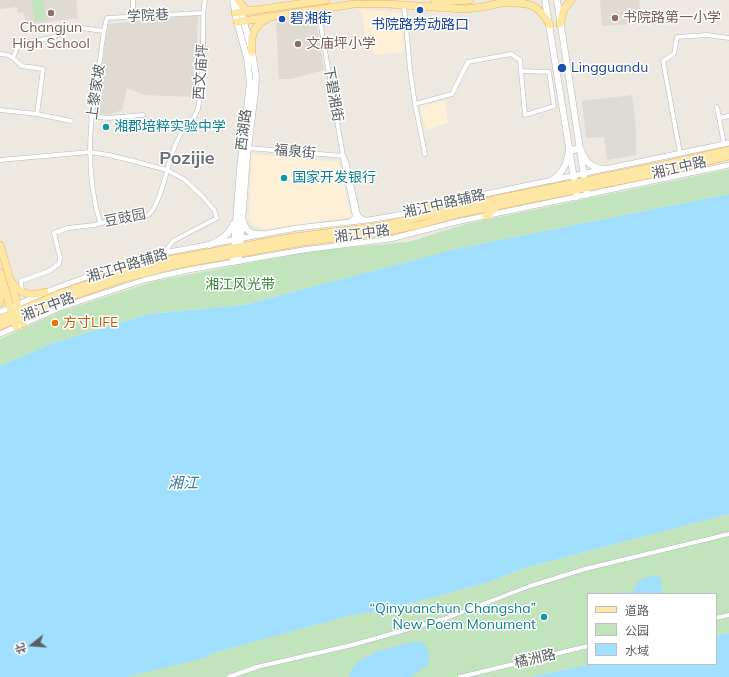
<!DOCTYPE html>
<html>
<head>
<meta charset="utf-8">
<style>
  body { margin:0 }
  #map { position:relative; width:729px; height:677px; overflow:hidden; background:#ede9e1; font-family:Mulish,"Noto Sans SC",sans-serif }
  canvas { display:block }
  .legend { position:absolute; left:587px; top:593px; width:130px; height:72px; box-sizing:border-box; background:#fff; border:1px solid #bdbfc0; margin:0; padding:5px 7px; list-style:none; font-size:12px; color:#5a5e62 }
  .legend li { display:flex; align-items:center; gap:8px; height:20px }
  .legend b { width:20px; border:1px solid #bdbfc0 }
  .north { position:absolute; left:12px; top:625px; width:40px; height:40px; -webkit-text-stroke:3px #fff; paint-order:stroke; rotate:253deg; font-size:11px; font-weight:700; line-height:16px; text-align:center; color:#5a5e62 }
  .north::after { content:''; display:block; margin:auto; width:14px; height:18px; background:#5a5e62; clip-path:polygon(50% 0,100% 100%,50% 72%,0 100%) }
</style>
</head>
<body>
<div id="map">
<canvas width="729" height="677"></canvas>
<ul class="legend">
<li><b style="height:5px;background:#fee6a5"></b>道路</li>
<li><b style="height:11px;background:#c2e4bd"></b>公园</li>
<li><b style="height:11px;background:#a0dffe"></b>水域</li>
</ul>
<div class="north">北</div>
</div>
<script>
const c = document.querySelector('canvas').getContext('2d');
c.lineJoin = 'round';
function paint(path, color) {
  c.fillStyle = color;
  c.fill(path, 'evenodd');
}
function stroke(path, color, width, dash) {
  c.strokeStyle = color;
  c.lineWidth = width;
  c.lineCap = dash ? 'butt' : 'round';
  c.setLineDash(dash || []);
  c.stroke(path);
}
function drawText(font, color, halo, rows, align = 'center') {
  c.font = font + ' Mulish,"Noto Sans SC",sans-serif';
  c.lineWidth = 3;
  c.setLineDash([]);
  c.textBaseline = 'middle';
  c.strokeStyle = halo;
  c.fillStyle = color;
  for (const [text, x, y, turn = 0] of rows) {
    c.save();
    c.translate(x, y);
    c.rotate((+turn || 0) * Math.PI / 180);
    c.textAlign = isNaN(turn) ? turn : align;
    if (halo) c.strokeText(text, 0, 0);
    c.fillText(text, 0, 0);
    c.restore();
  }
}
const commercial = new Path2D(`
  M361,9L401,13L404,52L373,55L365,33Z
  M445,101L448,123L426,130L420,106Z
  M252,154L339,162L351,217L264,229L254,226L249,219Z`);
const industrial = new Path2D(`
  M632,95L636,127V155L607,160L604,137L586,138L582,101Z`);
const education = new Path2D(`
  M0,0H76L78,18L26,25L24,12L18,13L17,7L0,9Z
  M600,0H639L640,11L628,12L629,24L602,26Z
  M198,15L195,97L144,95L127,88L122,110L109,115L95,113L108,24Z
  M315,15L324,70L291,79H279L276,23Z`);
const green = new Path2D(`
  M32,0H43L46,19L35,21Z
  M729,169V194L456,249L244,305L149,314L53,343L0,366V339L61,311L156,281L311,251L408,242L466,224Z
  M729,514V633L716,636V594H588V664H591L531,677H127L207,657L208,654L348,616L393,608L489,582L524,568Z`);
const water = new Path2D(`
  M729,194V514L524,568L489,582L393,608L348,616L209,654L208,657L127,677H0V366L53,343L149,314L244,305L456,249Z
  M653,575L661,578L662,592L660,594H613C625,589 634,599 638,581Z
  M729,633V677H531L591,664H716V636Z
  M412,642H422C430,650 430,655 428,665L410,677H350L349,674L357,662L376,652Z`);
const minor = new Path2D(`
  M133,0V17
  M404,5L410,69L415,104L425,154
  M0,54L8,55L13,58L22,66L43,69L37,114
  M13,58L18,45L22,43L51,38L74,27L103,31
  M415,104L452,94L468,62L511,54L520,60L525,115L554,106L549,72L521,71
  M717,107L724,144
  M0,110L37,114L71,121
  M91,116L108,118L143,115
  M720,118L729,116
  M248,148L343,156L318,9
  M680,153L663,61L674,54L677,37L707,35L729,38
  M0,160L90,152L109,155L133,161L167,170L185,180L203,197L214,210L217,218L173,241L164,253
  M100,223C84,169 90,114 100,60C102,45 103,32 107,18L202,13
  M22,292L21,281L49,271L59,264L60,258L54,233L68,228L94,225L116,219L148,215C159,209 168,164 173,151C176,143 179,135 184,129C191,120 198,115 199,103C203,81 203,59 203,36C204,23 202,13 205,0
  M716,618L729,615
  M229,677L257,667L352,645L444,619L530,586L585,569L729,534
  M460,677L588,646`);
const tertiary = new Path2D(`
  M350,222L355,218V214L343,156L346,163L357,213L360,218L365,220
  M0,312L56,288L126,263L153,255L297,228L368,220L398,215L457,200L729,143
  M0,334L62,307L144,280L188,270L303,250L390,239L456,222L729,165`);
const secondary = new Path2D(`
  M238,0L252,52L256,76L255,92L247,156L239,261
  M545,0L577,197
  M557,0L587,195
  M552,180C564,173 568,161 569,148L574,150L580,147C584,159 589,168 603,169
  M243,221C246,232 252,235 262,234
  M209,245C221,240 229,235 234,223
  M233,262L240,169L250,83L247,58L237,22L233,0`);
const primary = new Path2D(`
  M238,0L244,8L251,11
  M434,0L452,1L470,0
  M509,3C532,2 539,6 550,25
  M235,13L326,0
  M237,22L354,4H388L465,9L482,7L515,0
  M560,24L564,9L571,0
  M252,52C250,37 253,25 267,19
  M486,216L498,206
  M418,217L428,208
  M0,245L23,324
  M0,272L16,327
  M12,282C20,295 31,296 45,292
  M0,303L1,286
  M0,319L59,294L135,268L162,261L294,237L382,226L478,203L668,164L729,150
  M0,326L61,300L125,278L175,265L303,242L384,232L419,225L458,214L667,171L729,156`);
const markers = [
  [420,10,4,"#1a4fb4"],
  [51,13,4,"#8d6e63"],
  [615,18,4,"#8d6e63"],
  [282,19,4,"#1a4fb4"],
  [298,44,4,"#8d6e63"],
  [562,68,5,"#1a4fb4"],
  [106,127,4,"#0f9aa8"],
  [284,178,4,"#0f9aa8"],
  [55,323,4,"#e8710a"],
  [544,617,4,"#0f9aa8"]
];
const streetNames = [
  ["学院巷",148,16,-3],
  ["西文庙坪",201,72,-86],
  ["上黎家坡",96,92,-82],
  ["下碧湘街",333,94,80],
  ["西湖路",244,130,-83],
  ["福泉街",295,152,5],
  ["湘江中路",679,168,-13],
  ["湘江中路辅路",444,204,-13],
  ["豆豉园",125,218,-11],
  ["湘江中路",362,234,-8],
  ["湘江中路辅路",127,266,-17],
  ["湘江中路",48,307,-21],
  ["橘洲路",535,659,-13]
];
const educationNames = [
  ["书院路第一小学",623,18],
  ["Changjun",51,28,"center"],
  ["High School",51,44,"center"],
  ["文庙坪小学",306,44]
];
const transitNames = [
  ["碧湘街",290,19],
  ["书院路劳动路口",420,25,"center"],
  ["Lingguandu",571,68]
];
const cultureNames = [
  ["湘郡培粹实验中学",114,127],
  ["国家开发银行",292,178],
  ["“Qinyuanchun Changsha”",536,609,"right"],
  ["New Poem Monument",536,625,"right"]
];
const parkNames = [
  ["湘江风光带",240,285]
];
const foodNames = [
  ["方寸LIFE",63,323]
];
const waterNames = [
  ["湘江",183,483]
];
const districtNames = [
  ["Pozijie",187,159]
];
paint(commercial, '#fdf0d6');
paint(industrial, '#dedbd6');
paint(education, '#dfdad2');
paint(green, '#c2e4bd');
paint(water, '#a0dffe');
stroke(minor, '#b4b8bc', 5);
stroke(tertiary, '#b4b8bc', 6);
stroke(secondary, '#b3b7bc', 7);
stroke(primary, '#efb458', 8);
stroke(minor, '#fff', 4);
stroke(tertiary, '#fff', 5);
stroke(secondary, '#fff', 6);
stroke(primary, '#fee6a5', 7);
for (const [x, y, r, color] of markers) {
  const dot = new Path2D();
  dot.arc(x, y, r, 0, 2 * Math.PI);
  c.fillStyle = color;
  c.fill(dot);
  stroke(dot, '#fff', 1.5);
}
drawText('14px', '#5a5e62', '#fff', streetNames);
drawText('14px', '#785e54', '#fff', educationNames, 'left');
drawText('14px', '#164399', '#fff', transitNames, 'left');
drawText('14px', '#0d838f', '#fff', cultureNames, 'left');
drawText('14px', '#3b8536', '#fff', parkNames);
drawText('14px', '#c56008', '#fff', foodNames, 'left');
drawText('italic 15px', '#3c7ba6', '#fff', waterNames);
drawText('bold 18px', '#6b7074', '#fff', districtNames);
</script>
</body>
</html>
